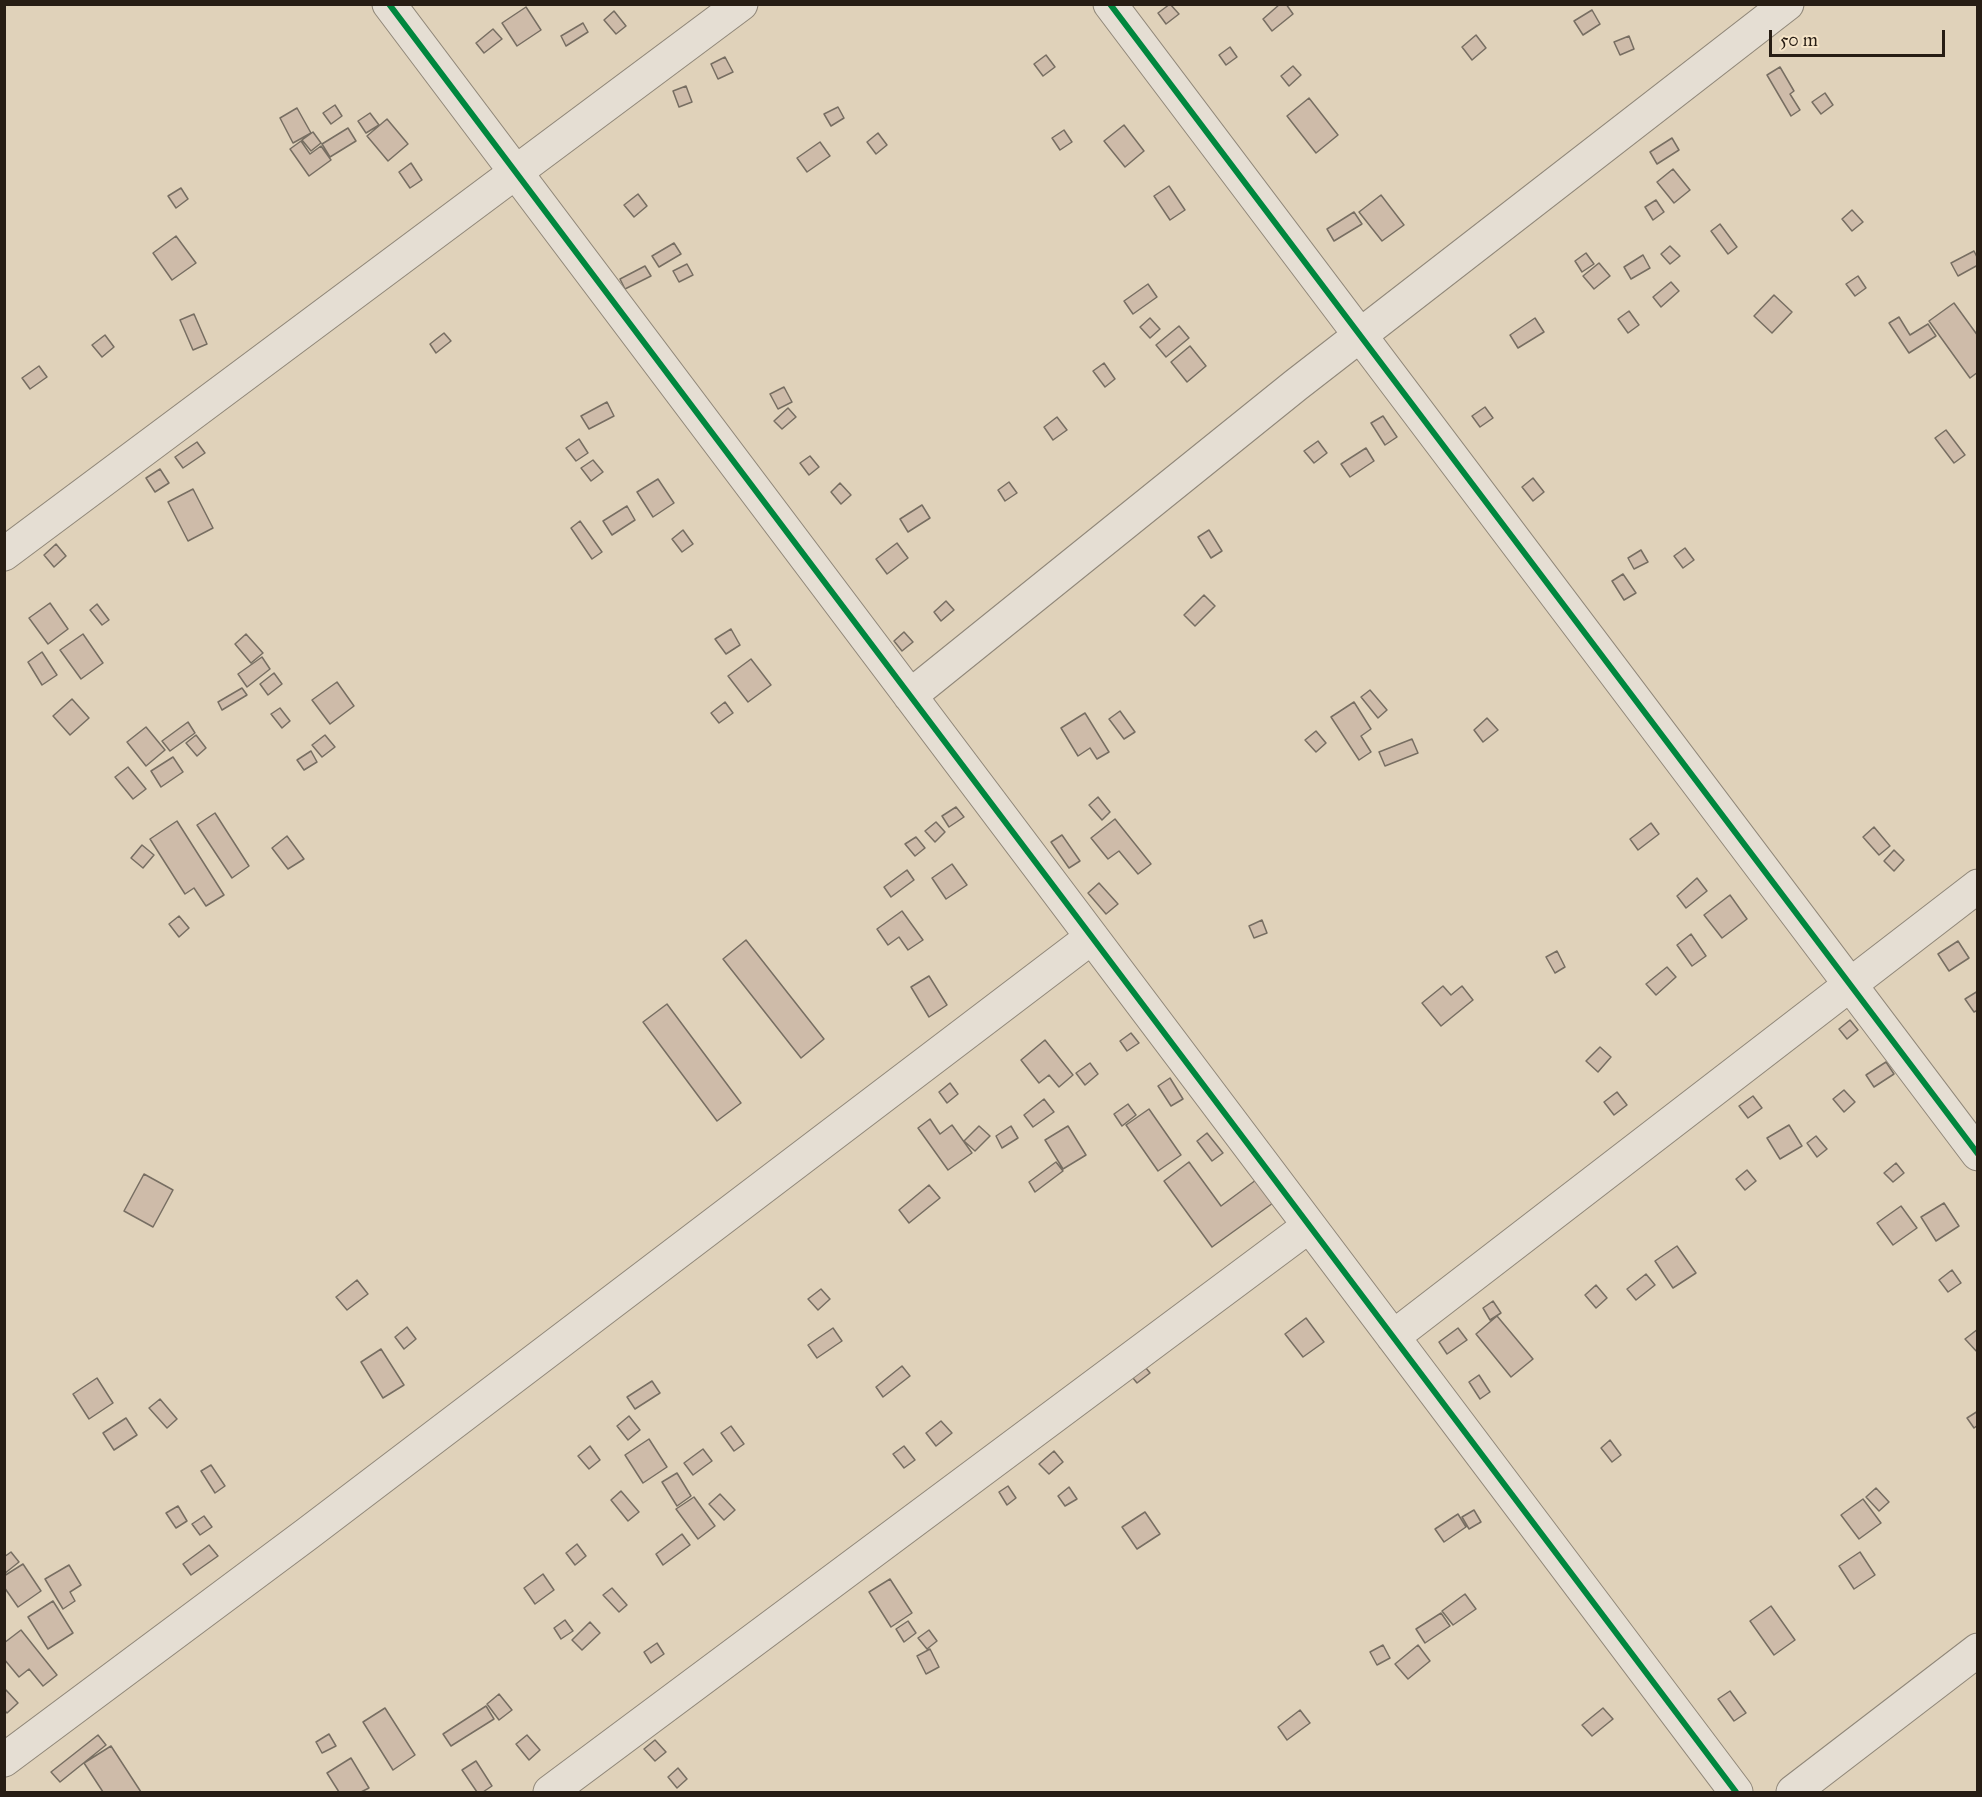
<!DOCTYPE html>
<html>
<head>
<meta charset="utf-8">
<style>
  body { margin:0 }
  #map { position:relative; width:1982px; height:1797px; overflow:hidden; background:#e0d2ba; font-family:"IM FELL Great Primer",serif }
  canvas { display:block }
  .frame { position:absolute; inset:0; border:6px solid #271d14; pointer-events:none }
  .scale { position:absolute; left:1769px; top:30px; width:176px; height:27px; box-sizing:border-box; border:3px solid #271d14; border-top:0; padding-left:8px; font-size:18px; line-height:21px; white-space:nowrap; color:#271d14; -webkit-text-stroke:4px #f5e4c8; paint-order:stroke }
</style>
</head>
<body>
<div id="map">
<canvas width="1982" height="1797"></canvas>
<div class="frame"></div>
<div class="scale">50 m</div>
</div>
<script>
const c = document.querySelector('canvas').getContext('2d');
c.lineJoin = 'round';
function paint(path, color) {
  c.fillStyle = color;
  c.fill(path, 'evenodd');
}
function stroke(path, color, width, dash) {
  c.strokeStyle = color;
  c.lineWidth = width;
  c.lineCap = dash ? 'butt' : 'round';
  c.setLineDash(dash || []);
  c.stroke(path);
}
const building = new Path2D(`
  M1170,4L1179,14L1166,24L1158,13Z
  M1280,4H1286L1293,14L1272,31L1263,19Z
  M526,7L541,30L517,46L502,23Z
  M1592,10L1600,24L1583,35L1574,21Z
  M614,11L626,26L616,34L604,20Z
  M583,23L588,32L566,46L561,36Z
  M493,29L502,39L484,53L476,43Z
  M1476,35L1486,48L1472,60L1462,47Z
  M1629,36L1634,49L1620,55L1614,42Z
  M1230,47L1237,57L1226,65L1219,55Z
  M1046,55L1055,67L1043,76L1034,64Z
  M725,57L733,72L718,79L711,64Z
  M1293,66L1301,75L1289,86L1281,76Z
  M1780,67L1794,91L1790,94L1800,110L1791,116L1767,75Z
  M686,86L692,102L679,107L673,91Z
  M1825,93L1833,105L1821,114L1812,102Z
  M1309,98L1338,135L1316,153L1287,116Z
  M335,105L342,116L331,124L323,113Z
  M838,107L844,118L831,126L824,114Z
  M297,108L311,133L293,143L280,118Z
  M370,113L379,125L366,133L358,121Z
  M387,119L408,144L388,161L367,136Z
  M1124,125L1144,151L1125,167L1104,141Z
  M348,128L356,141L330,157L322,144Z
  M1064,130L1072,142L1060,150L1052,138Z
  M313,132L321,143L311,151L302,140Z
  M878,133L887,145L876,154L867,142Z
  M1672,138L1679,150L1657,164L1650,152Z
  M301,141L310,154L321,146L331,160L309,176L290,149Z
  M820,142L830,156L807,172L797,158Z
  M411,163L422,180L410,188L399,172Z
  M1673,169L1690,190L1674,203L1657,182Z
  M1169,186L1185,210L1170,220L1154,196Z
  M181,188L188,199L176,208L168,196Z
  M638,194L647,206L634,217L624,205Z
  M1381,195L1404,225L1382,241L1359,212Z
  M1656,200L1664,212L1653,220L1645,207Z
  M1852,210L1863,222L1852,231L1842,219Z
  M1354,212L1362,224L1334,241L1327,229Z
  M1720,224L1737,247L1728,254L1711,231Z
  M176,236L196,263L172,280L153,253Z
  M674,243L681,254L659,267L652,256Z
  M1670,246L1680,256L1670,264L1661,254Z
  M1974,251L1978,259V265L1958,276L1951,263Z
  M1586,253L1594,264L1582,272L1575,261Z
  M1643,255L1650,268L1631,279L1624,267Z
  M1599,263L1610,276L1594,289L1583,276Z
  M687,264L693,275L679,282L673,271Z
  M645,266L651,276L625,289L620,279Z
  M1858,276L1866,288L1855,296L1846,284Z
  M1671,282L1679,291L1661,307L1653,297Z
  M1148,284L1157,297L1133,314L1124,301Z
  M1774,295L1792,312L1772,333L1754,316Z
  M1954,303L1978,336V372L1970,378L1929,321Z
  M1629,311L1639,325L1628,333L1618,319Z
  M194,314L207,344L193,350L180,320Z
  M1899,317L1910,335L1928,324L1936,336L1909,353L1889,323Z
  M1150,318L1160,329L1150,338L1140,327Z
  M1535,318L1544,332L1518,348L1510,335Z
  M1179,326L1189,338L1166,357L1156,345Z
  M444,333L451,341L436,353L430,344Z
  M105,335L114,347L102,357L92,345Z
  M1190,346L1206,366L1187,382L1171,362Z
  M1104,363L1115,379L1105,387L1093,371Z
  M39,366L47,377L30,389L22,378Z
  M784,387L792,402L778,409L770,394Z
  M607,402L614,416L589,429L581,416Z
  M1485,407L1493,418L1480,427L1472,416Z
  M788,408L796,417L782,429L774,421Z
  M1383,416L1397,437L1385,445L1371,423Z
  M1057,417L1067,430L1053,440L1044,427Z
  M1946,430L1965,455L1954,463L1935,438Z
  M579,439L588,453L576,461L566,448Z
  M1318,441L1327,453L1314,463L1304,451Z
  M197,442L205,453L183,468L175,457Z
  M1366,448L1374,461L1350,477L1341,464Z
  M810,456L819,467L809,475L800,463Z
  M593,460L603,472L591,481L581,468Z
  M160,469L169,483L155,492L146,478Z
  M1533,478L1544,492L1533,501L1522,487Z
  M658,479L674,503L653,517L637,492Z
  M1009,482L1017,493L1005,501L998,490Z
  M840,483L851,495L841,504L831,492Z
  M193,489L213,528L188,541L168,502Z
  M922,505L930,518L908,532L900,519Z
  M627,506L635,520L612,535L603,521Z
  M580,521L602,552L592,559L571,528Z
  M683,530L693,544L682,552L672,539Z
  M1209,530L1222,551L1211,558L1198,537Z
  M897,543L908,558L887,574L876,559Z
  M56,544L66,556L54,567L44,555Z
  M1685,548L1694,560L1683,568L1674,556Z
  M1641,550L1648,562L1634,569L1628,558Z
  M1623,574L1636,593L1624,600L1612,581Z
  M1204,595L1215,606L1195,626L1184,615Z
  M946,601L954,610L941,621L934,612Z
  M50,603L68,629L48,644L29,618Z
  M97,604L109,620L102,625L90,610Z
  M731,629L740,645L726,654L715,639Z
  M904,632L913,642L902,651L894,641Z
  M83,634L103,663L81,679L60,650Z
  M246,634L263,653L251,663L235,644Z
  M42,652L57,675L42,685L28,662Z
  M262,657L270,669L247,687L238,674Z
  M751,659L771,685L748,702L728,676Z
  M274,673L282,684L268,695L260,684Z
  M337,682L354,706L330,724L312,700Z
  M242,688L247,695L222,710L218,702Z
  M1370,690L1387,710L1378,718L1361,697Z
  M72,699L89,718L70,735L53,716Z
  M725,702L733,713L719,723L711,713Z
  M1354,702L1371,729L1361,736L1371,752L1359,760L1331,717Z
  M280,708L290,721L282,728L271,714Z
  M1120,711L1135,732L1124,739L1109,719Z
  M1085,713L1109,752L1097,759L1090,748L1078,756L1061,728Z
  M1487,718L1498,730L1483,742L1474,730Z
  M188,722L195,733L170,751L162,741Z
  M146,727L165,750L146,766L127,742Z
  M1316,731L1326,743L1316,752L1305,740Z
  M196,735L206,748L197,756L186,743Z
  M325,735L335,747L322,757L312,745Z
  M1412,739L1418,753L1385,766L1379,752Z
  M311,751L317,762L304,770L297,760Z
  M173,757L183,772L161,787L151,771Z
  M128,767L146,789L133,799L115,777Z
  M1098,797L1110,812L1102,820L1089,805Z
  M956,807L964,817L949,827L942,816Z
  M215,813L249,866L232,878L197,825Z
  M1115,819L1151,864L1138,874L1119,851L1108,859L1091,838Z
  M177,821L224,895L206,906L194,888L185,894L150,839Z
  M936,822L945,832L935,842L925,831Z
  M1651,823L1659,834L1638,850L1630,839Z
  M1874,827L1890,846L1879,855L1863,837Z
  M1062,835L1080,861L1069,868L1051,842Z
  M287,836L304,859L288,869L272,848Z
  M916,837L925,848L915,856L905,844Z
  M142,845L154,855L143,868L131,858Z
  M1894,850L1904,860L1894,871L1884,861Z
  M952,864L967,885L946,899L932,878Z
  M907,870L914,880L891,897L884,887Z
  M1697,878L1707,891L1686,908L1677,896Z
  M1099,883L1118,904L1106,914L1088,893Z
  M1730,895L1747,919L1722,938L1704,915Z
  M902,911L923,940L908,950L899,937L888,945L877,929Z
  M179,916L189,928L179,937L169,924Z
  M1262,920L1267,933L1254,938L1249,926Z
  M1691,934L1706,956L1692,966L1677,945Z
  M746,940L824,1039L801,1058L723,959Z
  M1958,941L1969,958L1949,971L1938,954Z
  M1557,951L1565,967L1555,973L1546,957Z
  M1667,967L1676,977L1656,995L1646,984Z
  M929,976L947,1005L929,1017L911,987Z
  M1443,986L1451,995L1462,986L1473,1000L1441,1026L1422,1003Z
  M1978,991V1010L1974,1012L1965,999Z
  M667,1004L741,1103L717,1121L643,1022Z
  M1850,1020L1858,1030L1847,1039L1839,1029Z
  M1131,1033L1139,1043L1127,1051L1120,1041Z
  M1045,1040L1073,1075L1059,1087L1049,1075L1039,1083L1021,1060Z
  M1600,1047L1611,1057L1598,1072L1586,1061Z
  M1886,1062L1894,1074L1874,1087L1866,1075Z
  M1090,1063L1098,1074L1085,1085L1076,1073Z
  M1170,1078L1183,1099L1171,1106L1158,1086Z
  M950,1083L958,1094L947,1103L939,1092Z
  M1844,1090L1855,1102L1844,1112L1833,1099Z
  M1617,1092L1627,1105L1614,1115L1604,1102Z
  M1753,1096L1762,1108L1748,1118L1739,1106Z
  M1044,1099L1054,1112L1033,1127L1024,1115Z
  M1128,1104L1136,1115L1122,1126L1114,1114Z
  M1149,1109L1181,1155L1158,1171L1126,1125Z
  M930,1119L940,1134L952,1125L972,1153L948,1170L918,1128Z
  M1789,1125L1802,1146L1780,1159L1767,1138Z
  M979,1126L990,1136L975,1151L964,1141Z
  M1011,1126L1018,1138L1002,1148L996,1136Z
  M1068,1126L1086,1155L1063,1169L1045,1140Z
  M1207,1133L1223,1153L1212,1161L1197,1141Z
  M1816,1136L1827,1149L1817,1157L1807,1143Z
  M1056,1162L1063,1171L1035,1192L1029,1182Z
  M1189,1162L1221,1206L1256,1180L1273,1203L1212,1247L1164,1181Z
  M1896,1163L1904,1173L1893,1182L1884,1173Z
  M1747,1170L1756,1181L1745,1190L1736,1179Z
  M144,1174L173,1190L153,1227L124,1211Z
  M929,1185L940,1198L909,1223L899,1210Z
  M1944,1203L1959,1226L1936,1241L1921,1217Z
  M1901,1206L1917,1228L1893,1245L1877,1223Z
  M1677,1246L1696,1273L1673,1288L1655,1261Z
  M1952,1270L1961,1283L1948,1292L1939,1280Z
  M1646,1274L1655,1285L1636,1300L1627,1289Z
  M357,1280L368,1294L347,1310L336,1297Z
  M1596,1285L1607,1298L1596,1308L1585,1295Z
  M821,1289L830,1299L818,1310L808,1299Z
  M1493,1301L1501,1313L1490,1320L1483,1308Z
  M1497,1316L1533,1359L1511,1377L1476,1334Z
  M1306,1318L1324,1342L1303,1357L1285,1334Z
  M407,1327L416,1339L404,1349L395,1337Z
  M833,1328L842,1341L817,1358L808,1345Z
  M1458,1328L1467,1340L1447,1354L1439,1342Z
  M1978,1329V1353L1965,1339Z
  M381,1349L404,1385L383,1398L361,1362Z
  M1137,1357L1150,1373L1137,1383L1124,1367Z
  M902,1366L910,1376L883,1397L876,1387Z
  M1479,1375L1490,1392L1480,1399L1469,1382Z
  M97,1378L113,1403L89,1419L73,1394Z
  M652,1381L660,1393L635,1409L627,1397Z
  M160,1399L177,1419L167,1428L149,1408Z
  M1978,1411V1425L1974,1428L1967,1418Z
  M629,1416L640,1430L628,1440L617,1426Z
  M126,1418L137,1435L114,1450L103,1433Z
  M941,1421L952,1433L936,1446L926,1433Z
  M731,1426L744,1444L734,1451L721,1433Z
  M649,1439L667,1467L643,1483L625,1455Z
  M1610,1440L1621,1455L1612,1462L1601,1448Z
  M590,1446L600,1460L589,1469L578,1456Z
  M904,1446L915,1460L904,1468L893,1454Z
  M703,1449L712,1461L693,1475L684,1463Z
  M1054,1451L1063,1462L1049,1474L1039,1464Z
  M211,1465L225,1486L215,1493L201,1471Z
  M677,1473L691,1496L677,1506L662,1482Z
  M1008,1486L1016,1498L1007,1505L999,1492Z
  M1069,1487L1077,1499L1065,1506L1058,1496Z
  M1876,1488L1889,1502L1879,1511L1866,1497Z
  M621,1491L639,1512L628,1521L611,1500Z
  M720,1494L735,1510L724,1520L709,1504Z
  M694,1497L715,1526L698,1539L676,1509Z
  M1863,1499L1881,1523L1859,1539L1841,1515Z
  M178,1506L187,1521L176,1528L166,1513Z
  M1474,1510L1481,1522L1469,1529L1462,1517Z
  M1145,1512L1160,1534L1137,1549L1122,1527Z
  M1458,1514L1466,1527L1444,1542L1435,1529Z
  M204,1516L212,1527L200,1535L192,1524Z
  M682,1534L690,1545L663,1565L656,1554Z
  M577,1544L586,1556L575,1565L566,1553Z
  M209,1545L218,1556L191,1575L183,1564Z
  M11,1552L19,1562L4,1574V1557Z
  M1860,1552L1875,1575L1854,1589L1839,1566Z
  M23,1564L41,1591L18,1607L4,1587V1576Z
  M69,1565L81,1585L70,1592L75,1601L63,1609L45,1579Z
  M543,1574L554,1590L535,1604L524,1588Z
  M890,1579L912,1613L891,1627L869,1592Z
  M612,1588L627,1605L619,1612L603,1595Z
  M1465,1594L1476,1609L1453,1625L1442,1611Z
  M53,1601L73,1633L48,1649L28,1617Z
  M1771,1606L1795,1640L1774,1655L1750,1621Z
  M1441,1613L1450,1626L1425,1643L1416,1629Z
  M565,1620L573,1631L561,1639L554,1628Z
  M908,1621L916,1633L904,1642L896,1629Z
  M590,1622L600,1633L582,1650L572,1640Z
  M21,1630L57,1675L43,1686L29,1669L19,1677L4,1659V1643Z
  M929,1630L937,1641L927,1649L918,1638Z
  M657,1643L664,1654L651,1663L644,1652Z
  M1383,1645L1390,1658L1377,1665L1370,1652Z
  M1418,1645L1430,1661L1408,1679L1395,1664Z
  M930,1649L939,1667L926,1674L917,1656Z
  M6,1690L18,1703L7,1713L4,1710V1692Z
  M1730,1691L1746,1713L1734,1721L1718,1699Z
  M499,1694L512,1710L499,1720L487,1704Z
  M486,1706L494,1719L451,1746L443,1734Z
  M385,1708L415,1755L393,1770L363,1722Z
  M1603,1708L1613,1719L1592,1736L1582,1725Z
  M1300,1710L1310,1723L1287,1740L1278,1727Z
  M329,1734L336,1746L322,1753L316,1742Z
  M98,1735L106,1745L60,1782L51,1772Z
  M527,1735L540,1750L529,1760L516,1744Z
  M655,1740L666,1752L655,1761L644,1749Z
  M111,1746L141,1792H103L84,1763Z
  M351,1758L369,1788L361,1792H339L327,1773Z
  M476,1761L492,1786L483,1792H477L462,1770Z
  M678,1768L687,1779L677,1788L668,1777Z`);
const minor = new Path2D(`
  M389,4L1736,1792
  M1110,4L1978,1154
  M4,554L741,4
  M910,696L1296,385L1787,4
  M1393,1337L1978,886
  M4,1760L307,1534L1092,937
  M550,1792L1309,1226
  M1793,1792L1978,1650`);
const cycleway = new Path2D(`
  M389,4L1736,1792
  M1110,4L1978,1154`);
paint(building, '#cebba9');
stroke(building, '#776e62', 1.5);
stroke(minor, '#908779', 35);
stroke(minor, '#e5ded3', 33);
stroke(cycleway, '#00873e', 6);
</script>
</body>
</html>
